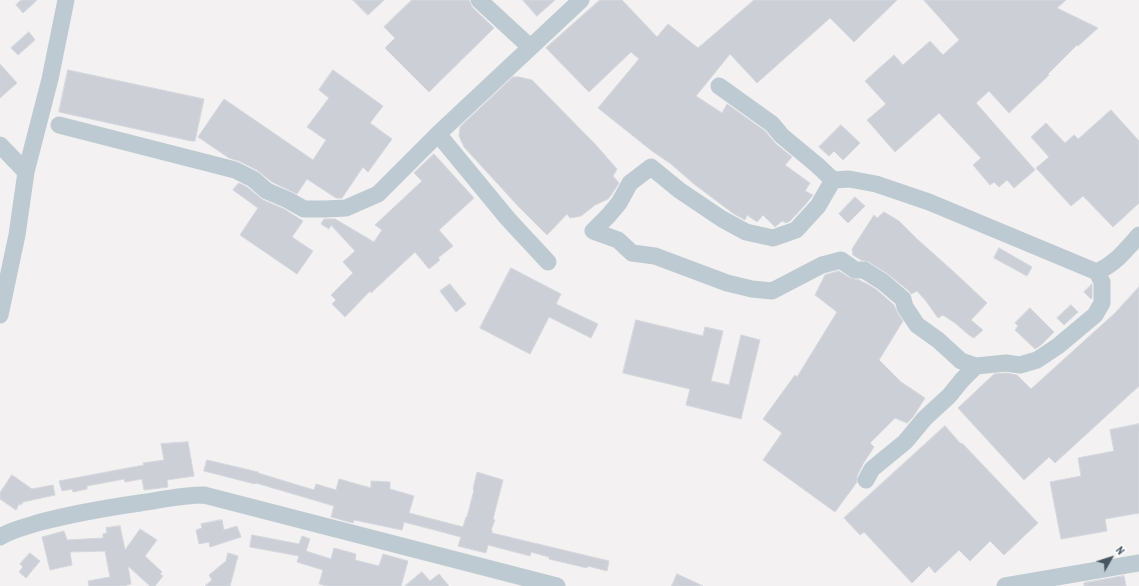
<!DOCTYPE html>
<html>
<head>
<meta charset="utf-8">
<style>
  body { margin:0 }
  #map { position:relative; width:1139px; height:586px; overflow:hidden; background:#f3f1f1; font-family:"Archivo Narrow",sans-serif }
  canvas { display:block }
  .north { position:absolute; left:1091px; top:538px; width:40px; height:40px; -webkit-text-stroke:3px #fff; paint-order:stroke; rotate:51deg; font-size:11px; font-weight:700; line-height:16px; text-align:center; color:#475660 }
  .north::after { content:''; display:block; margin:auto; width:14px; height:18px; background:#475660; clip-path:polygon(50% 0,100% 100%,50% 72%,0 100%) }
</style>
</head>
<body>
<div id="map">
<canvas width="1139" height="586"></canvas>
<div class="north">N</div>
</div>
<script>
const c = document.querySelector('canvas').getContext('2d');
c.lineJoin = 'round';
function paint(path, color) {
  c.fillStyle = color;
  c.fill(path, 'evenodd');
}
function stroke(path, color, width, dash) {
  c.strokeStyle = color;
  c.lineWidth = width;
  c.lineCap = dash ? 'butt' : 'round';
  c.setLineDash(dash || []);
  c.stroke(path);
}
const building = new Path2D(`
  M21,0H37L23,13L16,5Z
  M353,0H384L368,15Z
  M412,0H469L472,7L494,28L429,92L385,48L395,38L384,27Z
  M523,0H555L537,16Z
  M600,0H622L657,37L668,24L698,48L754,0H897L854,42L830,18L757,83L730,54L696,96L722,113L727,104L765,131L776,144L792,157L785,165L810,183L805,191L813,195L805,205L790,221L786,223L782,221L775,227L763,215L757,222L747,215L745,220L734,214L694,184L671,164L652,151L598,108L639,59L631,52L589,92L546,48Z
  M924,0H1066L1057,8L1098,28L1078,46L1077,45L1048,74L1049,75L1009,113L989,91L976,103L1035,170L1014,188L1007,180L999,187L994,182L990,185L973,165L981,158L939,113L895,152L867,120L886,104L865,81L894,55L903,65L930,41L943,55L959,40Z
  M29,32L35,40L18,55L11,48Z
  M0,64L17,83L0,98Z
  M68,70L204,99L195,141H191L59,112Z
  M333,70L383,106L370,123L392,139L368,172L363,167L342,198H336L307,179L297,194L272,182L257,170L239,161L229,158L198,137L224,99L313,160L326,140L307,127L329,98L319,90Z
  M513,77H519L532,80L595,144L617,169L613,176L619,183L612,194L608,199L595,205L581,216L570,218L567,214L547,235L518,206L464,147L459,136L460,127Z
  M1111,110L1139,141V203L1113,227L1083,196L1071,206L1036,168L1049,157L1031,137L1046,123L1065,143L1074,135L1078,139Z
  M841,125L860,143L843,160L834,151L829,156L819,147Z
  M434,154L474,198L439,230L453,246L438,258L440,260L429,269L415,252L371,293L370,291L345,317L332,304L336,300L331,295L353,273L343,262L355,251L331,225L329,229L321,224L324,219H335L374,242L382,230L375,225L422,181L414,173Z
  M239,183L247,187L263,200L284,209L303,221L292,237L313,251L297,274L240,235L258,208L233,190Z
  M855,197L865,206L848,223L839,214Z
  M884,212L899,221L917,239L954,272L987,303L971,320L983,330L974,338L969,335L955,323L943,315L938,318L926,301L917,291L911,294L909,291L888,274L869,262L861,260L853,255L852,249L874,215L877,218Z
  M999,248L1032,267L1027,276L994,258Z
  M511,268L561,294L556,304L598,324L591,338L549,317L530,354L480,328Z
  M839,271L850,278L859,280L869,285L877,290L894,305L897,312L903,321L879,360L901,382L925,398L913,417L907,423L895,418L870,443L874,447L863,464L857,476V482L835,512L763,460L782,433L763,419L795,375L797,377L837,312L815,295L825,275Z
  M450,284L466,304L456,312L440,291Z
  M1092,284V298L1091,299L1084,292Z
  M1139,287V386L1055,463L1049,457L1024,480L958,408L994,374L1006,373L1017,375L1031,389L1115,313Z
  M1071,305L1078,312L1064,325L1057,318Z
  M1030,308L1054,332L1041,345L1035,349L1015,330L1018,326L1015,323Z
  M636,320L703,336L705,327L723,331L711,381L729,385L741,335L760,340L741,419L686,405L690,389L623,373Z
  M1139,424V513L1105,519L1107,531L1061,539L1050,482L1081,476L1078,458L1114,451L1110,430Z
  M945,426L961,444L962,443L1038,523L1004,555L990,541L970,561L959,550L935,573L929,566L912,583L864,532L860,535L844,518Z
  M188,442L194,476L167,480L168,487L144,490L142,479L125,482L124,479L87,486V489L73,492L72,489L62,491L59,481L144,465L143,463L164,460L161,444Z
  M207,460L258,472V473L314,490L316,484L336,490L339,479L371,488V481L390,482V489L414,496L409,513L463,527L466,517H467L474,490L473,489L477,472L503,480L493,519L495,520L491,530H492V533L609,561L607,571L588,566L587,568L549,559V557L531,552L530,556L488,545L486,553L458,546L461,537L404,522L402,530L354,520L353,523L331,517L334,506L256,483L255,484L204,471Z
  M12,475L32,489L53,485L55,495L23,502L21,505L19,504L16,510L0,499V493Z
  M222,520L224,530L237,526L241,537L210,547L209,542L199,544L196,530L202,528L201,524Z
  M120,526L125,550L140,529L157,540L145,556L162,572L160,574L163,576L155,586H150L128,566L131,584L123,586H89L88,581L110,577L105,551L70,552L72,565L50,570L42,537L64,531L67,540L103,538V534L107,533L106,528Z
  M252,535L299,544L302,536L310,539L306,551L331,559L334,548L356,554L355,560L379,566L383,554L408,561L401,586H327L319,584L323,570L297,562L299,556L250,547Z
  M30,553L40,561L26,578L19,572L23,567L20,564Z
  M228,553L238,556L230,586H205L212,580L209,575L226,561Z
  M422,572L430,581L439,574L449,586H405Z
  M677,574L703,586H672Z
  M1124,576L1126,586H1084V583Z`);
const minor = new Path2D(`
  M479,0L530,47
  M719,86L772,124L782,136L817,165L833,180
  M59,125L235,170L253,179L267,191L288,200L304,209H325L346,208L378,194L438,134L581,0
  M438,134L508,219L548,262
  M0,145L26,172
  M1097,272L1102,282V303L1095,315L1058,346L1037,360L1020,365L1006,363L976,366L961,361L938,340L917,325L905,307L903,299L883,282L864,270H855L841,260L822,265L772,291L752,289L727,283L655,256L632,253L618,240L593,231L608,216L619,203L630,183L651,167L679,190L722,219L746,232L773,238L796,230L818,206L833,180L849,179L876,184L929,202L1097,272C1116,263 1125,251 1139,235
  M0,315L17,235L26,172L50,79L66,0
  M866,480L872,469L905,442L925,418L949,396L962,380L976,366
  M0,537C11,530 25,527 37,523C71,514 105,508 140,503C161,500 182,495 204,495L557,586
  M1005,586L1139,563`);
paint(building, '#ccd0d6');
stroke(building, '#d4d7dd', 1);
stroke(minor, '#bdcad1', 17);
</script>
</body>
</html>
